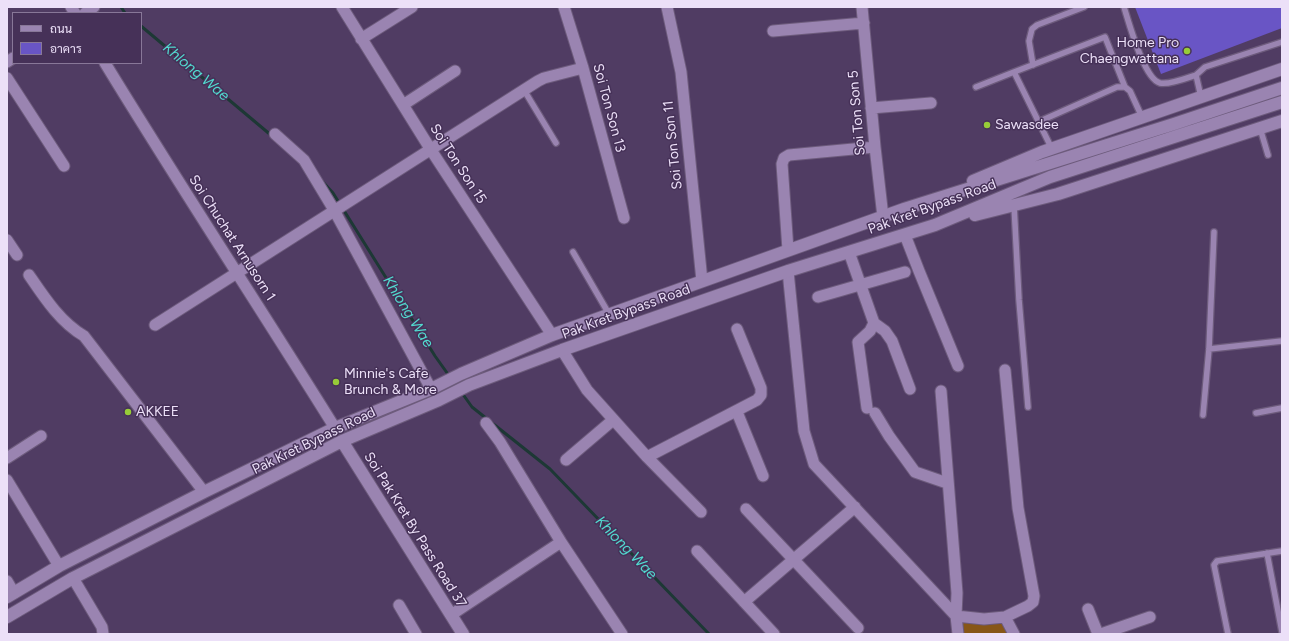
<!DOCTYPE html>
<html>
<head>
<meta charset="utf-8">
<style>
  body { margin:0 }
  #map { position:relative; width:1289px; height:641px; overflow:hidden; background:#503c63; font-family:Figtree,Sarabun,sans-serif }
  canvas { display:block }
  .frame { position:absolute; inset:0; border:8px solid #ece0f8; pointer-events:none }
  .legend { position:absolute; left:12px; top:12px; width:130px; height:52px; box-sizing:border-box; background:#463158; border:1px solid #887798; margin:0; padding:5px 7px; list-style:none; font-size:12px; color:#ece0f8 }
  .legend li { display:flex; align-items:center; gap:8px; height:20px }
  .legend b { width:20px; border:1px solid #887798 }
</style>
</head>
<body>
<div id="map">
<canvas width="1289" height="641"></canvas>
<div class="frame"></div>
<ul class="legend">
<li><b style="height:5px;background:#9a84b1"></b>ถนน</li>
<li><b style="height:11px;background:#6955c5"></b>อาคาร</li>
</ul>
</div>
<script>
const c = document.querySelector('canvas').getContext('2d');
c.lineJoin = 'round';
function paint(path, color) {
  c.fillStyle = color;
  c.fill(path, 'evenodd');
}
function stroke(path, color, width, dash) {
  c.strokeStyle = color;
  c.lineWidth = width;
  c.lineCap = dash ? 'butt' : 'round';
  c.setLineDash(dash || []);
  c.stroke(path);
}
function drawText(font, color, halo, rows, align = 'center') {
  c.font = font + ' Figtree,sans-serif';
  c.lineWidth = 3;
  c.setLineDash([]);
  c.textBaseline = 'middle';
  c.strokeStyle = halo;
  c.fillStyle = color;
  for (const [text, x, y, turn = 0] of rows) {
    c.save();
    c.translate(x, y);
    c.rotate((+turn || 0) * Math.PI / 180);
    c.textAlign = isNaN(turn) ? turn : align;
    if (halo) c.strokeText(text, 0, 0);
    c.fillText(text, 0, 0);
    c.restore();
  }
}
const green = new Path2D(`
  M956,616L1005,617L1014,634H958Z`);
const stream = new Path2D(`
  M121,7L125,13
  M141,26L272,136
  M322,181L333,193L435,356L450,377
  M462,393L472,407L550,469L709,634`);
const building = new Path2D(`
  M1135,7H1282V28L1161,74Z`);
const lane = new Path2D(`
  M1124,7C1129,23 1144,79 1160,83C1169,85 1187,78 1196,75
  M1033,65L1029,41L1032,29L1037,25L1084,7
  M1014,72L1105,37L1125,87
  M976,87L1014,72L1052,149
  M524,90L556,143
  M1201,97L1196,75L1205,67L1282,42
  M1038,122L1117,87H1125L1130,91L1142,117
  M1260,128L1268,155
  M1014,205L1019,300L1028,407
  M573,252L609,314
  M1209,349L1282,341
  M1256,413L1282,408
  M1203,415L1209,349L1214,232
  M1267,553L1282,632
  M1228,634L1214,565L1217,561L1282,551`);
const street = new Path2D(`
  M71,7L75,13
  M342,7L431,150L552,335
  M564,7L583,68L624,218
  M667,7L681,72L702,281
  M862,7L875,147L883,217
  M85,13L94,7
  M773,31L864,23
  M361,39L412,7
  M7,62L13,58
  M105,63C180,186 259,306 335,428
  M7,78L64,166
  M403,105L455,71
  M871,108L931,103
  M275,134L304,160L334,210L431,389
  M905,235L919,271L958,366
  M7,240L17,255
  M788,250L782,164L784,158L789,155L875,147
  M849,252L874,323L885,331L892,341L910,389
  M788,271L804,431L814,464L956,616L984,619L1005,617L1028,606L1033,602L1034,596L1018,508L1005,370
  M29,275C44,297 60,322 84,336L204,492
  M818,297L905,272
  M155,325L538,81L544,78L583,68
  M562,350L587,390L647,457L757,400L761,395V388L737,329
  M941,391L957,593L956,616L958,634
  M867,408L858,342L870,331L874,323
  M737,412L763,476
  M875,413L889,436L915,472L947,483
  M486,423L500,442L561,542L622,634
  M647,457L701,512
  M7,458L41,436
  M566,460L613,420
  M7,480L59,566
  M746,509L858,628
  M697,551L774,634
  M73,578L102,627L103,634
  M7,581L14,593
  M744,602L855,507
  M399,605L416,634
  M1088,609L1098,634
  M451,615L561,542
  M1005,617L1014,634
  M1101,634L1150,617`);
const secondary = new Path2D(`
  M973,181L1042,152L1282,69
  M975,215L1058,194L1282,121
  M342,441L463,634
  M7,597L59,566L204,492L335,428L431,389L461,374L552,335L904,209L1174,124L1282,88
  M7,617L73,578L342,441L439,400L469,385L562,350L788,271L935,225L1050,177L1282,102`);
const markers = [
  [1187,51,4,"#97cc38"],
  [987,125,4,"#97cc38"],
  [336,382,4,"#97cc38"],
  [128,412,4,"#97cc38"]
];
const poiNames = [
  ["Home Pro",1179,43,"right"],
  ["Chaengwattana",1179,59,"right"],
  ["Sawasdee",995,125],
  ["Minnie's Cafe",344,374],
  ["Brunch & More",344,390],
  ["AKKEE",136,412]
];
const streetNames = [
  ["Soi Ton Son 13",609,108,75],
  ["Soi Ton Son 5",857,113,-95],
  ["Soi Ton Son 11",673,145,-96],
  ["Soi Ton Son 15",458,164,57],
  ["Pak Kret Bypass Road",932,207,-20],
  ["Soi Chuchat Arnusorn 1",232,238,57],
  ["Pak Kret Bypass Road",626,312,-20],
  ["Pak Kret Bypass Road",314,441,-26],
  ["Soi Pak Kret By Pass Road 37",415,530,58]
];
const waterNames = [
  ["Khlong Wae",196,72,40],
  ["Khlong Wae",408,312,58],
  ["Khlong Wae",626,548,46]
];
paint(green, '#875617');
stroke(stream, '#1d3835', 3);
paint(building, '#6955c5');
stroke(lane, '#6d5b7c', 8);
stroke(street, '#6d5b7c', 13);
stroke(secondary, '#6d5b7c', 14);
stroke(lane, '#9a84b1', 5.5);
stroke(street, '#9a84b1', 11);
stroke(secondary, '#9a84b1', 12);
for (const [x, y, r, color] of markers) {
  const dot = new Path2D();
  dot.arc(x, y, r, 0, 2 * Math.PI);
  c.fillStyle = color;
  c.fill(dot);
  stroke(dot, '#463158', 1.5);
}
drawText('14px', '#ece0f8', '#463158', poiNames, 'left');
drawText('14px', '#ece0f8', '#463158', streetNames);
drawText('italic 15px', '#52dacf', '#463158', waterNames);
</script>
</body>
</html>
